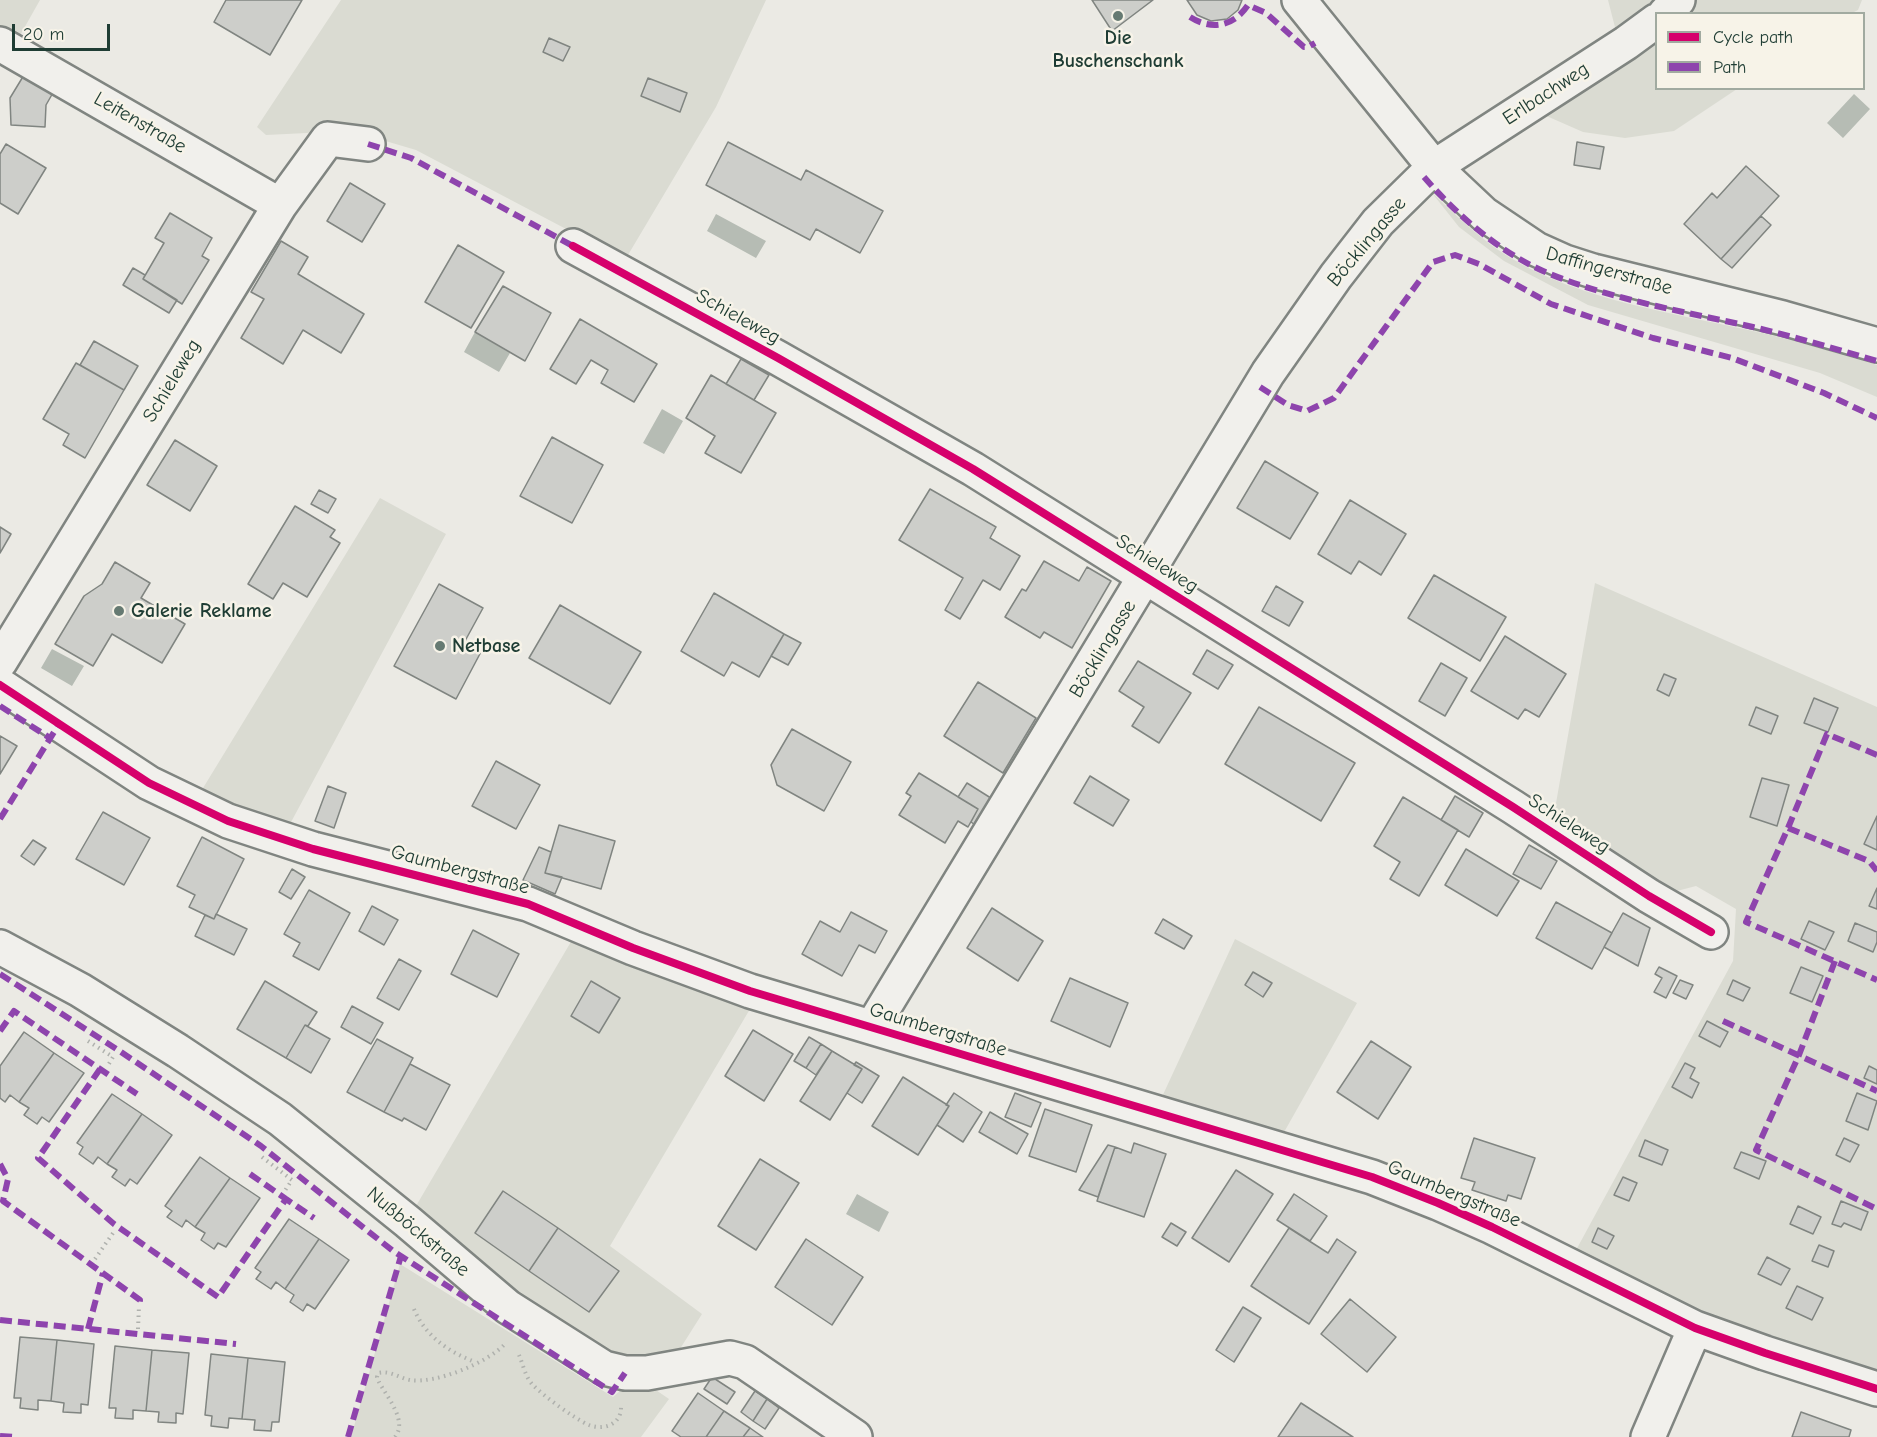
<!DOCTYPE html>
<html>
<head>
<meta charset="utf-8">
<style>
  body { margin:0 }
  #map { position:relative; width:1877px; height:1437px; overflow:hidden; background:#ebeae4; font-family:"Comic Neue",sans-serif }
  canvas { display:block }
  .legend { position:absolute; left:1655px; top:12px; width:210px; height:78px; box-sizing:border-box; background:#f7f3e8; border:2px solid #a1aaa0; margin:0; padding:8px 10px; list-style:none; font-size:18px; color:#1f3d34 }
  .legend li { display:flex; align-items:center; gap:12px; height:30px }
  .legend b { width:30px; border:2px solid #a1aaa0 }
  .scale { position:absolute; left:12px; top:24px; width:98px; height:27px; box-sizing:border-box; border:3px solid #1f3d34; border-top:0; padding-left:8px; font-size:18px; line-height:21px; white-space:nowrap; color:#1f3d34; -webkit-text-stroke:4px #f7f3e8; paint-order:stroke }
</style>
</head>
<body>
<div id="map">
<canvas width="1877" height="1437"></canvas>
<ul class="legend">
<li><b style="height:8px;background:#d6006c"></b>Cycle path</li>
<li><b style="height:8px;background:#8e44ad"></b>Path</li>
</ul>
<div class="scale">20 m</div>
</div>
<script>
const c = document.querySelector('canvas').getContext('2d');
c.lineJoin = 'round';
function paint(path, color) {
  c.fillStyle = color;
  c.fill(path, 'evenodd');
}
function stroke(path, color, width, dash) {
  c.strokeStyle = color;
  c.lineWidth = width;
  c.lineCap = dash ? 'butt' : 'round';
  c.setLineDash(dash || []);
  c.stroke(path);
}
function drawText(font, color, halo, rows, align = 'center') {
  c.font = font + ' "Comic Neue",sans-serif';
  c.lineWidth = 5;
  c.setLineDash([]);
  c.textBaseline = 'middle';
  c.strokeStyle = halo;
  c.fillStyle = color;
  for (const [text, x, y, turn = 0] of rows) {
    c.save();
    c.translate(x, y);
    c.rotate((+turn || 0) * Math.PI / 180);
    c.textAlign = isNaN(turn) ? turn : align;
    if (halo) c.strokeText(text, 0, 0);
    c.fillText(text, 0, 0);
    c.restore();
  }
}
const green = new Path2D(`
  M0,0H40L18,39L0,30Z
  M341,0H766L716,107L625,260L416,150L372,137L327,132L266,135L257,127Z
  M1608,0H1662L1617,35Z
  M1695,0H1862L1858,10L1852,13L1683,14Z
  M1656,34V88L1737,89L1674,131L1625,138L1583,132L1542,114Z
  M1432,193C1456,215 1481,240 1509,257C1579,300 1674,313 1753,331C1795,340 1836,353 1877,365V397L1820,373L1588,305L1504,261L1459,227Z
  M380,498L446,534L290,824L241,810L200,793Z
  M1595,583L1877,707V1371L1819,1355L1703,1313L1575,1252L1733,961L1736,909L1696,886L1673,892L1553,820Z
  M1235,939L1357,1003L1283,1134L1161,1099Z
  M572,940L664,979L750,1009L610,1246L702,1314L678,1352L625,1361L610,1357L516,1294L416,1206Z
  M400,1264L613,1397L621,1390L650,1386L669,1399L641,1437H351Z`);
const water = new Path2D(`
  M1854,94L1870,109L1843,138L1827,123Z
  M716,214L766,241L756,258L707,231Z
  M475,332L510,353L499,372L464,352Z
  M662,409L683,421L664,454L643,443Z
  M52,649L84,666L72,686L41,668Z
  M857,1194L889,1212L879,1232L846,1214Z`);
const building = new Path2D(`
  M226,0H302L270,55L214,22Z
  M1092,0H1153L1112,31Z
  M1187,0H1242L1238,10L1227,19L1211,21L1197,15Z
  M549,38L570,47L563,61L543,52Z
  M24,75L54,91L46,105L45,127L11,125L10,98Z
  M648,78L687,93L680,112L641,96Z
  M728,142L801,180L806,170L883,211L860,253L816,229L810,240L706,185Z
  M1577,142L1604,147L1600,169L1574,165Z
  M6,144L46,168L18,214L0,203V154Z
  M1746,166L1779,196L1721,259L1684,224L1712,193L1717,198Z
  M350,183L385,204L362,242L327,221Z
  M170,213L212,238L202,256L209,260L182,304L143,279L164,243L155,238Z
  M1761,216L1771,225L1732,268L1721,259Z
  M281,241L308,257L298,274L364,314L341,353L303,330L283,364L241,338L264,299L251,292Z
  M458,245L504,272L471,328L425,302Z
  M133,268L145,275L143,279L177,300L169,313L123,285Z
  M503,286L551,313L525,361L475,332Z
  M580,319L657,364L634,402L601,383L608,370L591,360L576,384L550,369Z
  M94,341L138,366L124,390L80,365Z
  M741,359L769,375L754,400L726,384Z
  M76,363L124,390L85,458L63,445L69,434L43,419Z
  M711,375L776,413L741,473L705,453L715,436L686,418Z
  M552,437L603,465L572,523L520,496Z
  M175,440L217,466L190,511L147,485Z
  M1265,461L1318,493L1290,539L1237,508Z
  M930,489L996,527L990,538L1020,556L1000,590L983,580L960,619L945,610L963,578L899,540Z
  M319,490L336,499L328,513L311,504Z
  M1350,500L1406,534L1381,575L1359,561L1351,574L1318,554Z
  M295,506L335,530L330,537L340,543L307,597L283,583L273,599L248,584Z
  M0,527L11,534L0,553Z
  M1044,561L1079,581L1087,567L1111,581L1072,648L1044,632L1040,638L1005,617L1022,589L1026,591Z
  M115,562L150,583L141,598L185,624L162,663L112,634L93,666L55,644L84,596L102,584Z
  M1434,575L1506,617L1480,661L1408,618Z
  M439,584L483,608L465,641L482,650L456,699L394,666Z
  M1276,586L1303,602L1289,626L1262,611Z
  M714,593L784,634L759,677L732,662L724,676L681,651Z
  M560,605L641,652L610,704L529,658Z
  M784,634L801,643L788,665L771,656Z
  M1505,636L1566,674L1539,717L1525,709L1518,719L1471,691Z
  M1207,650L1233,665L1218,689L1193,674Z
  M1138,661L1191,693L1159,743L1132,726L1144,707L1119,691Z
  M1441,663L1467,678L1445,716L1419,701Z
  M1664,674L1676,679L1669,696L1657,690Z
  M978,682L1036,718L1003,773L944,736Z
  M1814,698L1838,708L1828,732L1804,723Z
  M1259,707L1355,763L1321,821L1225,764Z
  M1756,707L1778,716L1771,734L1749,725Z
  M792,729L851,762L824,811L777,785L771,765Z
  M0,736L17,746L0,774Z
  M496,761L540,785L516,829L472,806Z
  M919,773L978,809L968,827L958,821L945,843L899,815L911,796L906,793Z
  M1090,776L1129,800L1113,826L1074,803Z
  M1762,778L1789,785L1777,826L1750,817Z
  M967,783L994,800L978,827L971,822L978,809L958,797Z
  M328,786L346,793L334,828L315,821Z
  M1455,796L1483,813L1469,837L1441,820Z
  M1403,797L1458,830L1419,896L1390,879L1400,862L1374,846Z
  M103,812L150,838L124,885L76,859Z
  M1877,816V850L1864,844Z
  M559,825L615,841L601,889L545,873Z
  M202,837L244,859L214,919L189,907L195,895L177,886Z
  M33,840L46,848L34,865L21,856Z
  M1529,845L1557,861L1541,889L1513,874Z
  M539,847L551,852L545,873L562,877L555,894L523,880Z
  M1466,849L1519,881L1497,916L1445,885Z
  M292,869L305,877L291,899L279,892Z
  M1877,888V909L1869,906Z
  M309,890L350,913L319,970L293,956L300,943L284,934Z
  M1556,902L1612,933L1592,969L1536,938Z
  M372,906L398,920L384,945L359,931Z
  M992,908L1043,941L1018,981L967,948Z
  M851,912L887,931L875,953L859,945L842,976L802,954L820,921L840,932Z
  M1623,913L1650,928L1638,966L1604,947Z
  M216,914L247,929L234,955L195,936L205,915L214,919Z
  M1163,919L1192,936L1184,949L1155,933Z
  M1809,921L1834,932L1825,950L1801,939Z
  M1855,923L1877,932V942L1873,952L1848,941Z
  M473,930L519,954L497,997L451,974Z
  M399,959L421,971L399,1010L377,998Z
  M1659,967L1677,976L1666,998L1654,992L1662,978L1655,974Z
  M1801,967L1823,976L1812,1002L1790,993Z
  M1253,972L1272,983L1263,997L1245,985Z
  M1070,978L1128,1003L1110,1047L1051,1021Z
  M1680,980L1693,985L1686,999L1673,993Z
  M1733,980L1750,988L1743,1001L1727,994Z
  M265,981L317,1012L308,1026L305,1025L286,1058L237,1029Z
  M591,981L620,998L599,1033L571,1016Z
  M352,1006L383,1023L371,1044L341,1027Z
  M1707,1021L1728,1032L1720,1047L1699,1036Z
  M305,1025L330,1039L311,1073L286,1058Z
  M753,1030L793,1054L764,1101L725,1076Z
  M24,1032L54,1053L19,1102L10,1095L5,1102L0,1098V1066Z
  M809,1037L821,1044L806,1068L794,1061Z
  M377,1039L413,1058L384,1112L347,1092Z
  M1371,1041L1411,1067L1378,1119L1337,1092Z
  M821,1044L832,1051L816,1075L806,1068Z
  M832,1051L862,1069L830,1120L800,1101Z
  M54,1053L84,1073L49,1122L42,1117L37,1124L24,1115L29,1108L19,1102Z
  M856,1062L879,1076L862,1103L847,1093L862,1069L854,1065Z
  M1685,1063L1695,1068L1690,1078L1699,1083L1692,1098L1672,1087Z
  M410,1064L450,1085L426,1130L404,1118L402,1121L384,1112Z
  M1869,1066L1877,1070V1084L1864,1078Z
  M903,1077L949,1106L918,1155L872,1126Z
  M954,1093L982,1112L963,1142L937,1125L949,1106L946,1105Z
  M1015,1093L1041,1103L1031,1127L1005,1117Z
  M1857,1093L1877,1101L1868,1130L1846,1121Z
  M112,1094L142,1114L107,1164L98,1157L93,1164L79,1154L83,1147L77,1143Z
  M1045,1109L1092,1125L1076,1172L1029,1156Z
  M990,1112L1028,1134L1017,1154L979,1132Z
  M142,1114L172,1135L137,1184L130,1179L125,1186L112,1177L117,1170L107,1164Z
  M1474,1138L1535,1158L1521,1199L1508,1195L1506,1201L1472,1190L1475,1182L1461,1178Z
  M1844,1138L1859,1145L1850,1162L1836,1155Z
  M1645,1140L1668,1150L1662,1165L1639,1156Z
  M1134,1143L1166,1154L1144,1217L1097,1201L1115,1147L1131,1153Z
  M1108,1145L1115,1147L1098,1197L1079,1190Z
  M1741,1152L1766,1161L1759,1179L1734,1168Z
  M200,1157L230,1178L195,1227L186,1220L182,1227L167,1217L172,1211L165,1206Z
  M760,1159L799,1183L756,1250L718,1226Z
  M1236,1170L1273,1194L1229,1262L1192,1238Z
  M1623,1177L1637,1183L1629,1201L1614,1195Z
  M230,1178L260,1198L226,1247L218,1243L214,1249L201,1240L205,1233L195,1227Z
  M503,1191L558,1228L529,1271L475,1233Z
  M1294,1194L1327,1216L1310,1241L1277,1220Z
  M1841,1201L1868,1212L1861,1230L1844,1223L1841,1227L1832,1224Z
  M1798,1206L1821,1217L1813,1234L1790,1224Z
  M289,1219L319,1239L285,1289L276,1282L271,1289L256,1279L261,1272L255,1268Z
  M1171,1223L1186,1232L1177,1246L1162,1237Z
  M558,1228L619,1271L589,1312L529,1271Z
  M1289,1228L1328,1253L1337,1239L1356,1252L1309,1324L1251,1286Z
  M1598,1228L1614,1236L1607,1249L1592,1242Z
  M319,1239L349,1260L315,1309L307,1304L303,1311L290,1302L294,1295L285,1289Z
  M806,1239L863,1277L832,1325L775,1287Z
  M1819,1245L1834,1251L1828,1267L1812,1261Z
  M1767,1257L1790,1269L1781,1285L1758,1274Z
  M1797,1286L1823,1298L1812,1320L1786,1308Z
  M1350,1299L1396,1337L1367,1372L1321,1334Z
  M1243,1307L1261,1318L1234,1362L1216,1350Z
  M20,1337L57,1340L51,1401L38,1400V1410L20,1408L21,1398H14Z
  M57,1340L94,1344L88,1405L81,1404V1413L63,1412L64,1403L51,1401Z
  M115,1346L152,1350L146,1411L133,1410V1419L115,1418L116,1408H109Z
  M152,1350L189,1353L183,1414L176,1413V1423L158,1422L159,1412L146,1411Z
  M211,1354L248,1358L242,1419L229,1418L228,1428L211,1426L212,1416L205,1415Z
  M248,1358L285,1362L279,1422H272L271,1431L254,1430L255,1420L242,1419Z
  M712,1377L735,1392L727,1404L704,1389Z
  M755,1391L767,1399L753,1421L741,1412Z
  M698,1393L724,1411L706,1437H681L672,1431Z
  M767,1399L779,1408L765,1429L753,1421Z
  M1301,1403L1353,1437H1278Z
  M724,1411L750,1428L743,1437H706Z
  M1801,1412L1851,1430L1849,1437H1792Z
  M750,1428L763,1437H743Z`);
const path = new Path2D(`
  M88,1041L113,1057L107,1067
  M262,1157L292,1180L284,1192
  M95,1259L113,1233
  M414,1309C425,1336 449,1352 475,1362
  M138,1329L139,1306
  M519,1355C523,1364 525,1376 532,1384C542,1395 575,1419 589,1425C604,1431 622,1424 621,1406
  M395,1437C408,1421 387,1397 379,1382L377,1377L378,1373C390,1370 399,1378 410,1380C436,1384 487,1363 505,1344`);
const minor = new Path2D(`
  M1299,0L1434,167L1484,214L1536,249L1565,262L1593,271L1783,318L1877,345
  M1665,14L1678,0
  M0,44L280,205
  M573,246L778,358L973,469L1513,807L1649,896L1711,932
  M0,662L280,205L328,139L368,144
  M0,685L149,783L228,821L313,849L528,904L633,948L750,991L1372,1177L1438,1203L1492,1227L1695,1328L1765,1353L1877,1389
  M0,947L80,990L178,1051L280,1119L408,1222L508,1307L604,1368L625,1373H647L730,1358L745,1362L855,1437
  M872,1027L1268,373L1336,276L1378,222L1434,167L1626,43L1656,21
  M1648,1437L1695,1328`);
const quiet = new Path2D(`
  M1190,17C1212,31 1234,26 1248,5L1266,13L1304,47H1308L1315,43
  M368,144L411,158L573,246
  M1424,177C1458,216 1501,254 1550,274C1614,300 1686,312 1753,327C1795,337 1836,349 1877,361
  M1260,387L1288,405L1307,411L1334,398L1433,262L1455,255L1479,264L1551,304L1653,338L1732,358L1824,393L1877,418
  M0,706L50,738
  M1877,755L1827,734L1788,828L1746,922L1877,980
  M0,819L59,724
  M1788,828L1869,861L1877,871
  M1835,961L1799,1055L1756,1150L1877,1209
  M0,974L118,1050L261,1146L393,1251L612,1392L625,1373
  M1723,1021L1877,1091
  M0,1031L14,1011L137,1094
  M100,1069L38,1158L114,1224L218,1297L286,1199L314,1218
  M0,1164L8,1179L3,1201L140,1300L139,1306
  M250,1174L286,1199
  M0,1320L236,1344
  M88,1329L103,1273
  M0,1436L15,1437
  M348,1437L401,1256`);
const cycleway = new Path2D(`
  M573,246L778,358L973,469L1513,807L1649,896L1711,932
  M0,685L149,783L228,821L313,849L528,904L633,948L750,991L1372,1177L1438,1203L1492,1227L1695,1328L1765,1353L1877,1389`);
const markers = [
  [1118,16,6,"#667a72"],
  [119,611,6,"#667a72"],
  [440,646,6,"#667a72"]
];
const poiNames = [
  ["Die",1118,38,"center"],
  ["Buschenschank",1118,61,"center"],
  ["Galerie Reklame",131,611],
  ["Netbase",452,646]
];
const streetNames = [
  ["Erlbachweg",1546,94,-33],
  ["Leitenstraße",140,123,30],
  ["Böcklingasse",1367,242,-50],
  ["Daffingerstraße",1609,271,16],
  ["Schieleweg",738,317,29],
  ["Schieleweg",172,381,-59],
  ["Schieleweg",1157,564,32],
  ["Böcklingasse",1103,649,-59],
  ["Schieleweg",1569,824,33],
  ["Gaumbergstraße",460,870,15],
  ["Gaumbergstraße",938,1030,17],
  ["Gaumbergstraße",1454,1194,23],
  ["Nußböckstraße",418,1232,40]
];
paint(green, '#dadbd2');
paint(water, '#b6bcb4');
paint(building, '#cdceca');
stroke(building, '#808581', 1.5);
stroke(minor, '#808581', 38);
stroke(path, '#afb1ad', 4, [1.5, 4.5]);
stroke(minor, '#f1f0ec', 33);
stroke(quiet, '#8e44ad', 6, [12, 6]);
stroke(cycleway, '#d6006c', 8);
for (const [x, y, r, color] of markers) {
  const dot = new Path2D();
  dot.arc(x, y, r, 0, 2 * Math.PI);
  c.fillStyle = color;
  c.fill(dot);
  stroke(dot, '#f7f3e8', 2);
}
drawText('bold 20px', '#1f3d34', '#f7f3e8', poiNames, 'left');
drawText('20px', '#1f3d34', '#f7f3e8', streetNames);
</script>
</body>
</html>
